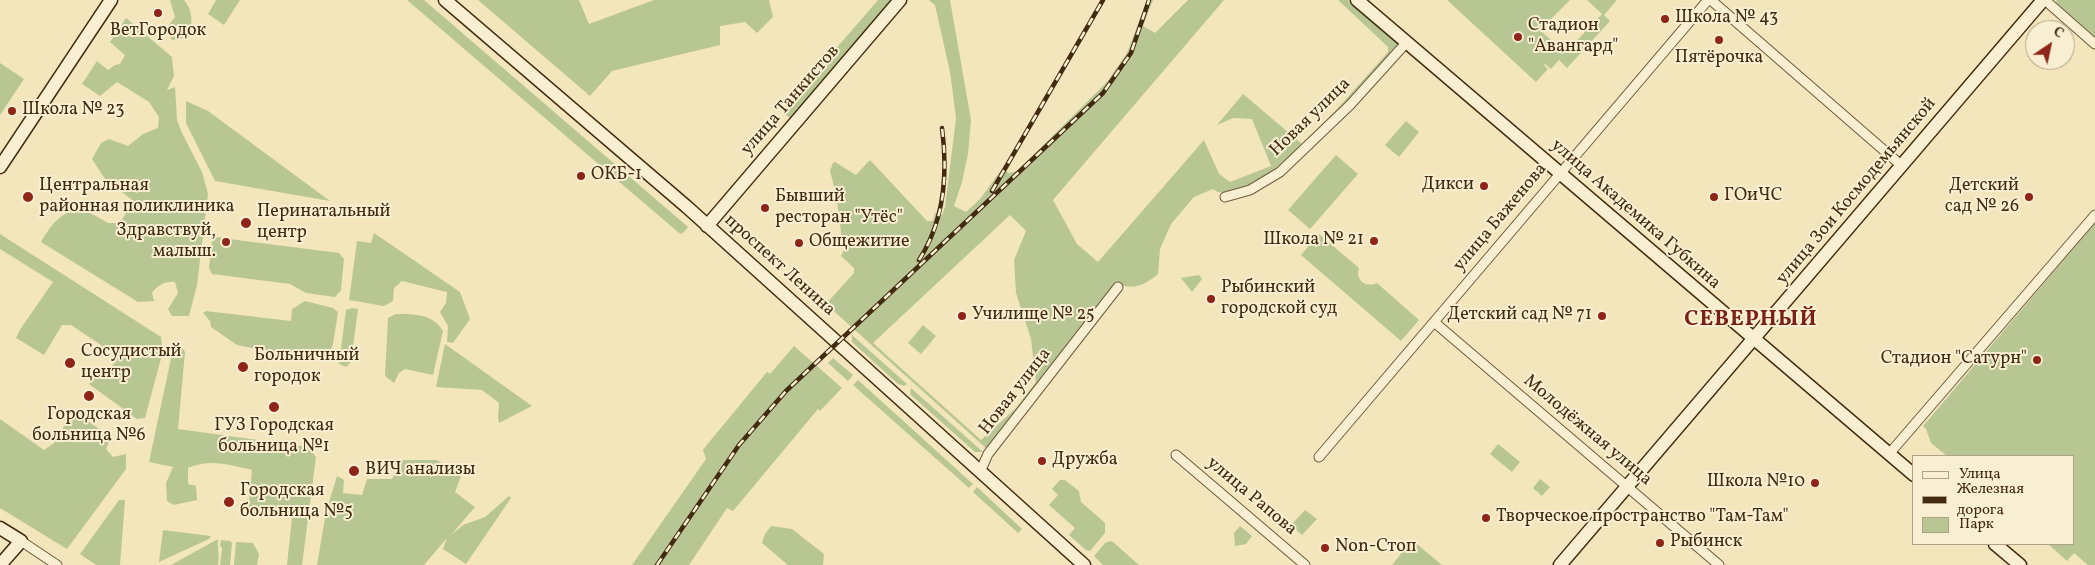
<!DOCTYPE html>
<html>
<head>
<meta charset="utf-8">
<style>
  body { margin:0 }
  #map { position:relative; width:2095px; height:565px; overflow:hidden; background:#f4e6bc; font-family:Vollkorn,serif }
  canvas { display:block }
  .legend { position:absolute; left:1912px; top:455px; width:162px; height:90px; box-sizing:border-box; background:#f8efd3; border:1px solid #b0a185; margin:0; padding:6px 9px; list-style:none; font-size:15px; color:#432b0f }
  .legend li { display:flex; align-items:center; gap:10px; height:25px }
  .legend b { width:25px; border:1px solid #b0a185 }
  .north { position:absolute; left:2025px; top:20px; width:50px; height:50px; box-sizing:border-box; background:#f8efd3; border:1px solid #b0a185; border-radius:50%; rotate:34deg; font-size:14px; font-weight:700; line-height:20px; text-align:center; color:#432b0f }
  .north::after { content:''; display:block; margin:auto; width:18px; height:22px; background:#8f2418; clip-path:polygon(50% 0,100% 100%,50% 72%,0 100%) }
</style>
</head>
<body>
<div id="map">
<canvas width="2095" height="565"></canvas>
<ul class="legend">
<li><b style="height:6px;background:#f8efd3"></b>Улица</li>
<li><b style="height:6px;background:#432b0f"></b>Железная дорога</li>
<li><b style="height:14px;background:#b8c693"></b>Парк</li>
</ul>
<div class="north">С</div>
</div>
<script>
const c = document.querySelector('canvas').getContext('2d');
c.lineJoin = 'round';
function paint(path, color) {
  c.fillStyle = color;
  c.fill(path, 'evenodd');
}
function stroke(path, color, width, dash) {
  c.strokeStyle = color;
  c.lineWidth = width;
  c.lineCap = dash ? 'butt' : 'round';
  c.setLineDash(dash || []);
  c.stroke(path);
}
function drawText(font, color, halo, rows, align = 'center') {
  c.font = font + ' Vollkorn,serif';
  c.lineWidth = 4;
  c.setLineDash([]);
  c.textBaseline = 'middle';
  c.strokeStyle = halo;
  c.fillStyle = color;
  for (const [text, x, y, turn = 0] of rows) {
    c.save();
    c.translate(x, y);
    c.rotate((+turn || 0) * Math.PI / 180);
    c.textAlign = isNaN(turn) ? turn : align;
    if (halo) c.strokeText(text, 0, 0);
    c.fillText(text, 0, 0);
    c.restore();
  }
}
const green = new Path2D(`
  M170,0H184C193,10 193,25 189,37L172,40L165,30L175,17Z
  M216,0H240L224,25L208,14Z
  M407,0H424L688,227L682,234L679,233Z
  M478,0H579L589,24L654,0H769L773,17L757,33L745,22L720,26V45L612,71L590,96Z
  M878,0H894L792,120L782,111Z
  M929,0H950L971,120L968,154L962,182L954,206L966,212L980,199L1002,169L1009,173L1017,171L1107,82L1127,53L1147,0H1153L1143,26L1155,33L1188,0H1224L1053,200L1077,244L1098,262L1204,140L1219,174L1230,182L1271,166L1252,119L1233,118L1217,125L1243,94L1302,144L1338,108L1388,52V47L1338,0H1348L1400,46C1376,72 1249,219 1213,189L1194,197L1171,224L1160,249L1158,274C1145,285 1131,292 1116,282L987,449L826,304L854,273V268L841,256L845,248L842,239L836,194L830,171L833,163L835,162L856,175L870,160L927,221H933L935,213L942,215L945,207L956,118L950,72L935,5ZM1010,215L1026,231L1014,260L1016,293L1031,339L1036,382L1015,409L981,440L873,343Z
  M1447,0H1570L1540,30L1565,53L1602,14L1587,0H1617L1604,15L1610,21L1567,68L1559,60L1551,69L1545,64L1544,65L1548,69L1536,82Z
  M2057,0H2095V40L2054,4Z
  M126,18L172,57L174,76L167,90L175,87L177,120L182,133L202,172L208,194L197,285L189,316H172L168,309L178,293L175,282C165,281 158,285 152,293L154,301L138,302L41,242C52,223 59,215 80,207L108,223H119L134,203L131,199L105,179L92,159L101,143L109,139L128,146L143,134L158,128L159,117L149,102L117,82L100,96L82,84L97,61L108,70L115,65L120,64L125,55L110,42Z
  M0,63L24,79L0,115Z
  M186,101L208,111L330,201L215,181L186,123Z
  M1406,121L1419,132L1399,157L1385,145Z
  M1336,155L1358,174L1310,229L1288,210Z
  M2095,223V565H2088L2074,553L2067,561L2048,544H2074V456H1947L1931,443L1926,429L1923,426Z
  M374,233L460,292L470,319L453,343L447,342L448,326L440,312L446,303L447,292L402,281L394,288L393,301L384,306L349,300L357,241L371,243Z
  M0,234L161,337L163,351L145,418L137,419L89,384L101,368L111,367L117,360L113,353L71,325H62L44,355L16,338L21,328L53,282L0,249Z
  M1319,234L1359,268C1355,280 1365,288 1377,283L1419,320L1401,341L1301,255Z
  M217,237L223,238V245H229V239L339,253L344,259L341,290L335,297L306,293L290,284L212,274L209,268L212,241Z
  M1199,275L1202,279L1192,292L1181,278Z
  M305,301L333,308L338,312L333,344L328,357L315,360L237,345L211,327L210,321L203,313L206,311L291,321L292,309Z
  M352,308L358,309L351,362L346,367L339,364L346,310Z
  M396,314C415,314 433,314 443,331L433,375L405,369L399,373L394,383L385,376L388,318Z
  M923,325L936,336L921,354L908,343Z
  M852,335L907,384L904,386L898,384L852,342Z
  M445,344L532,406L499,423L498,417L499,403L482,390L436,387Z
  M176,345L181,346L185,352L178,429L309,447L316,457L302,565H287L292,518L287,515L248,511L252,470C231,465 209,458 188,468V484L196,486L197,500L174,505L167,501L166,483L173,467L149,462L173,349Z
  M794,346L842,388L820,411L818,409L733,511L727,508L689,565H632L706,459L703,450L706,446L767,372L770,374Z
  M833,358L853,375L848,381L828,363Z
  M858,380L973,484L969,488L853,385Z
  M911,388L983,452H975L910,394Z
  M73,411L111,437L106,449L113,457L126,454V469L67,549L0,508V419L44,450L54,443Z
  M1498,444L1520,462L1512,472L1490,454Z
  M401,460H437L461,476L455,492L475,507L451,535L463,525L485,517L509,496L511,498L466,564L443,549L447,538L424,565H317L326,512L337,476L344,480L343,493L362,495L367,479H392Z
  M1540,479L1550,487L1542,496L1533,488Z
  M1060,480H1065L1079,491L1081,502L1105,523V533L1090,551L1086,550L1069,535L1075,528L1049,505L1058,495L1052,489Z
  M977,487L1022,529L1018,533L973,492Z
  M119,500H125L120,565H96L80,554Z
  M1305,510L1317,519L1302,535L1291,525Z
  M771,526L792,529L824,554L823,565H788L762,543L765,534Z
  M1240,526L1252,536L1246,544L1235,546L1234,533Z
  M163,530L211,536L209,539L159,562Z
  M218,539C217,550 220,553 218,565H171Z
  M221,540L230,541L232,543L230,565H220L222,548L220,546Z
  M1412,540L1442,565H1392Z
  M1110,541L1113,542L1139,565H1103L1094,556L1105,543Z
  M236,542L253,543L259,554L257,565H234Z`);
const street = new Path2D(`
  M1711,0L1902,166
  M2045,0L2095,44
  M1225,197L1250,190L1280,172L1350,105L1406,43
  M1434,322L1719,565
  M1889,454L2095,215
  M1176,455L1305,565
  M1319,457L1708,0
  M980,472L988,454L1118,287
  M21,541L57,565`);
const secondary = new Path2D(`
  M445,0L687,207L1084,565
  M1357,0L1914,475
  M0,167L111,0
  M707,226L900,0
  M0,528L21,541L0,565
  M1995,544L2020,565
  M1560,565L2043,0`);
const rail = new Path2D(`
  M992,191L1103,0
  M919,260C945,220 948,174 942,128
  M657,565L739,445L786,391L1103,93L1131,53L1149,0`);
const markers = [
  [158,13,5,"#8f2418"],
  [1665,19,5,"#8f2418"],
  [1518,37,5,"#8f2418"],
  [1719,40,5,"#8f2418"],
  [12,111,5,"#8f2418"],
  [581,176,5,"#8f2418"],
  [1484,186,5,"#8f2418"],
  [28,197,6,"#8f2418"],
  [1714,197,5,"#8f2418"],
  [2029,197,5,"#8f2418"],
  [765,208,5,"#8f2418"],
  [246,223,6,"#8f2418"],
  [1374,241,5,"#8f2418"],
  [226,242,5,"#8f2418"],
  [799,243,5,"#8f2418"],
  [1211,299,5,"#8f2418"],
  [962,316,5,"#8f2418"],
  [1602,316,5,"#8f2418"],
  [2037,360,5,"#8f2418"],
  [70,363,6,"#8f2418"],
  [243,367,6,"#8f2418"],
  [89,396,6,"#8f2418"],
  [274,407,6,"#8f2418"],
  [1042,461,5,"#8f2418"],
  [354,471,6,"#8f2418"],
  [1815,483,5,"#8f2418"],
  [229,502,6,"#8f2418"],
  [1486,518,5,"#8f2418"],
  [1660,543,5,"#8f2418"],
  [1325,548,5,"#8f2418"]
];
const poiNames = [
  ["Школа № 43",1675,19],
  ["Стадион",1528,27],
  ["\"Авангард\"",1528,48],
  ["ВетГородок",158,32,"center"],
  ["Пятёрочка",1719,59,"center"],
  ["Школа № 23",22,111],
  ["ОКБ-1",591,176],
  ["Дикси",1474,186,"right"],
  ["Центральная",39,187],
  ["районная поликлиника",39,208],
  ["Детский",2019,187,"right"],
  ["сад № 26",2019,208,"right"],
  ["ГОиЧС",1724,197],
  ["Бывший",775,198],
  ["ресторан \"Утёс\"",775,219],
  ["Перинатальный",257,213],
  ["центр",257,234],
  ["Здравствуй,",216,232,"right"],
  ["малыш.",216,253,"right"],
  ["Школа № 21",1364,241,"right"],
  ["Общежитие",809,243],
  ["Рыбинский",1221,289],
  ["городской суд",1221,310],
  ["Училище № 25",972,316],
  ["Детский сад № 71",1592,316,"right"],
  ["Сосудистый",81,353],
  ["центр",81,374],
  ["Больничный",254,357],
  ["городок",254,378],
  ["Стадион \"Сатурн\"",2027,360,"right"],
  ["Городская",89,416,"center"],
  ["больница №6",89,437,"center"],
  ["ГУЗ Городская",274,427,"center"],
  ["больница №1",274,448,"center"],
  ["Дружба",1052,461],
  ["ВИЧ анализы",365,471],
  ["Школа №10",1805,483,"right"],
  ["Городская",240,492],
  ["больница №5",240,513],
  ["Творческое пространство \"Там-Там\"",1496,518],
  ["Рыбинск",1670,543],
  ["Non-Стоп",1335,548]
];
const streetNames = [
  ["улица Танкистов",791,101,-49],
  ["Новая улица",1311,118,-44],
  ["улица Зои Космодемьянской",1857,192,-50],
  ["улица Академика Губкина",1635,215,41],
  ["улица Баженова",1501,218,-50],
  ["проспект Ленина",779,266,42],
  ["Новая улица",1016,392,-52],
  ["Молодёжная улица",1587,431,40],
  ["улица Рапова",1251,497,40]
];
const districtNames = [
  ["СЕВЕРНЫЙ",1751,321]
];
paint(green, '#b8c693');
stroke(street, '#6f5a3a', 11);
stroke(secondary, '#432b0f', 15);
stroke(street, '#f8efd3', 9);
stroke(secondary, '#f8efd3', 12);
stroke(rail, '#432b0f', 4.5);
stroke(rail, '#f8efd3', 2.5, [8]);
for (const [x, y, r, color] of markers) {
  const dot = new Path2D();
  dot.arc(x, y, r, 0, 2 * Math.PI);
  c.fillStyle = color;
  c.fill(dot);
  stroke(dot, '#f8efd3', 2);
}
drawText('18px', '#432b0f', '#f8efd3', poiNames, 'left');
drawText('18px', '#432b0f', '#f8efd3', streetNames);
c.letterSpacing = '1px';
drawText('bold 22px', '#7a1f14', '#f8efd3', districtNames);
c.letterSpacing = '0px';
</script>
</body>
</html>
